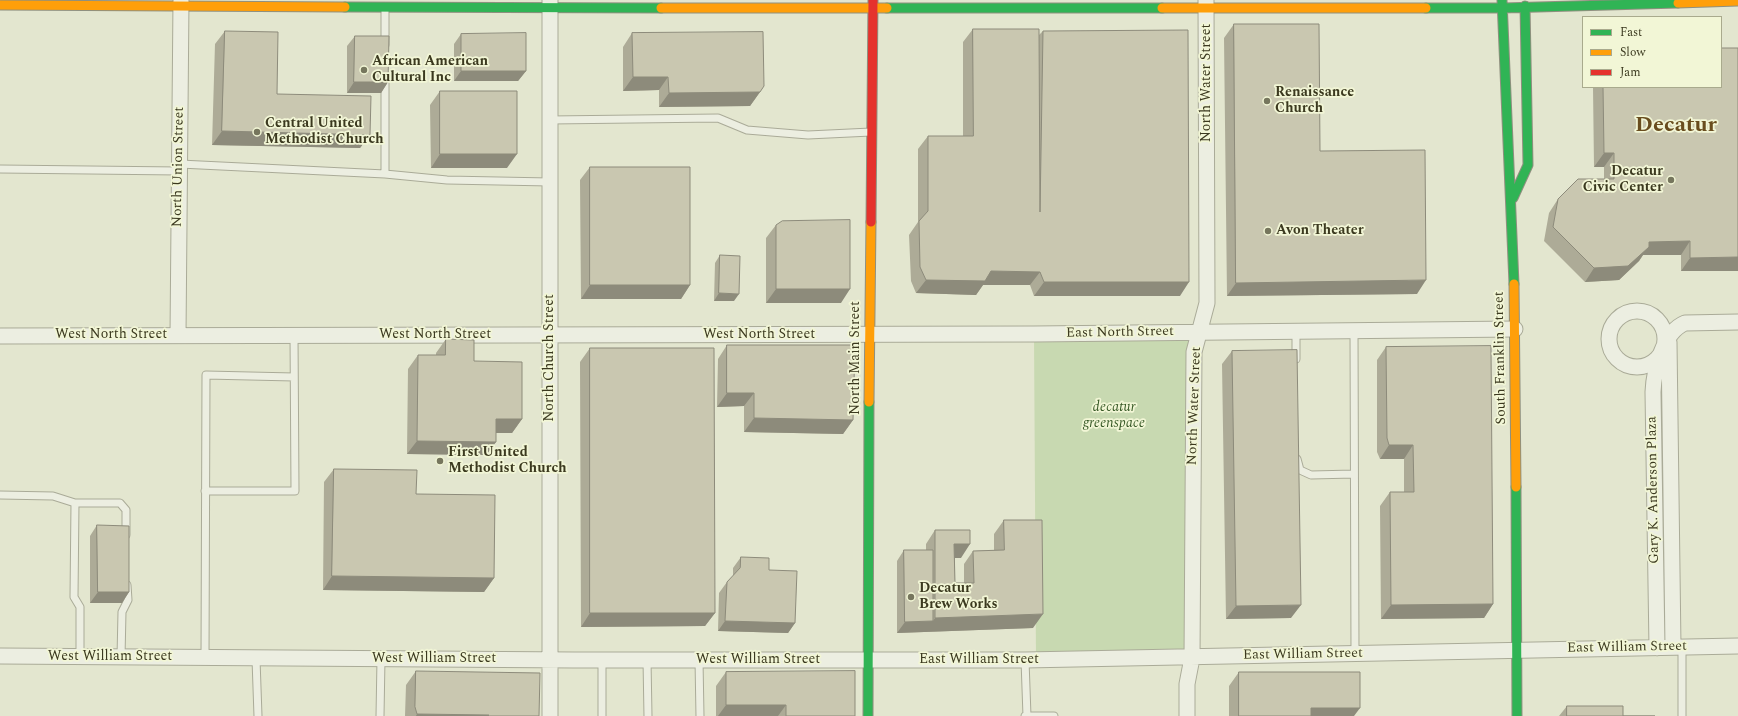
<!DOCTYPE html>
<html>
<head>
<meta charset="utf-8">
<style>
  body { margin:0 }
  #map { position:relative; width:1738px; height:716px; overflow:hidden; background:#e3e6cf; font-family:Spectral,serif }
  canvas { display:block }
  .legend { position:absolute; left:1582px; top:16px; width:140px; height:72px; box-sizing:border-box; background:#f2f6d6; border:1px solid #a9aa8d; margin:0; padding:5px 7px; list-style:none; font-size:12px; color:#3b391f }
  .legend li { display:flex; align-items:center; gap:8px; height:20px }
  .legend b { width:20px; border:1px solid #a9aa8d }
</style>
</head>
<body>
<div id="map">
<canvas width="1738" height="716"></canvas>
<ul class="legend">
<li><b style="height:5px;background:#30b455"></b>Fast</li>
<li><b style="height:5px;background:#ff9f0a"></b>Slow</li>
<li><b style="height:5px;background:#e5322d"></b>Jam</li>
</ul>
</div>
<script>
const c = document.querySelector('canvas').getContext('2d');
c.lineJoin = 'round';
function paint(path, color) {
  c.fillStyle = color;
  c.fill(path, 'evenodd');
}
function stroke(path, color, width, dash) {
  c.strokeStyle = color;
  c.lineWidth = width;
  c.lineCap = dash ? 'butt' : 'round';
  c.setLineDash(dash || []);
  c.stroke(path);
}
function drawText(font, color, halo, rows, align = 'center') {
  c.font = font + ' Spectral,serif';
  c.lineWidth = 3.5;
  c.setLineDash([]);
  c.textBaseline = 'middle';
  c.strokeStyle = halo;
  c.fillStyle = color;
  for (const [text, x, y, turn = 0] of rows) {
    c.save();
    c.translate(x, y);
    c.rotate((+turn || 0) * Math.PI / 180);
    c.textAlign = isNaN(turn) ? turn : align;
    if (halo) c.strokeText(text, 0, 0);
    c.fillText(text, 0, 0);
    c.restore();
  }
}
const green = new Path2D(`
  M1199,332L1192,658L1036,660L1034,334Z`);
const lane = new Path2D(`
  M385,9V45
  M385,79V174
  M550,120L718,118L747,130L808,135L871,132
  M180,164L385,174L447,180L550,182
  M0,169L179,171
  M1296,331V359
  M1354,331L1355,654
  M1297,459L1300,470L1311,475L1354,474
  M205,491H295L294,335
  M0,495L53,496L75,503
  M1682,647V716
  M80,657V607L74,597L75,503H120L126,510V535
  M121,657L122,612L128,600L127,585
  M205,658L206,375L294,377
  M256,659L258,716
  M647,660L648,716
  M699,660L700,716
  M1025,660L1027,716
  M380,716L381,659
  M602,716V660
  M1025,716H1054`);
const street = new Path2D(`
  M1609 339a28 28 0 1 1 56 0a28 28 0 1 1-56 0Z
  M178,335L181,0
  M0,336L1034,334L1515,329
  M1669,342L1673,647
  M1657,648L1653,392C1654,370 1663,332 1685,323L1738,322
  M0,656L574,660H1025L1738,646
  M550,716V0
  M1187,716V684L1192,658L1194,352L1207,303L1206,0`);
const fast = new Path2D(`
  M1502,0L1514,284
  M345,7L661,8
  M887,8H1162
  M1426,8H1503L1678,3
  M1513,198L1528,165L1525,6
  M1516,487L1517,716
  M868,716L869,402`);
const slow = new Path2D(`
  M1678,3L1738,1
  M0,5L345,7
  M661,8H887
  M1162,8H1426
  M1514,284L1516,487
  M869,402L871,222`);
const jam = new Path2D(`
  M871,222L873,0`);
const wall = new Path2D(`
  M1234,24L1320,151L1417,294L1227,296L1224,38Z
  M973,29L1039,35L1043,31L1180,296H1034L1030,285H983L976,295L916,293L911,281L909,235L918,222V149L928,136H963V42Z
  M225,31L277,94L370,135L360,148L212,145L215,44Z
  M632,33L760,92L750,106L659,107V90L623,91V47Z
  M461,34L526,71L518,81H454V44Z
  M355,36L388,82L381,93H347V46Z
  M1593,87H1721L1738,271H1681V255H1643L1639,261L1619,280L1585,282L1544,241L1549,213L1558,199L1604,179V167H1594Z
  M440,91L507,168H431L430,105Z
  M590,167L690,285L681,299H581L580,180Z
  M776,225L841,303H766V238Z
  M720,255L734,301H714L715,263Z
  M446,339L474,361L522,419L512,433H496V442L486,455L407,454L408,369L418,355H436V353Z
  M727,345L853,420L843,434L744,432V406L717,407L718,359Z
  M1386,347L1493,604L1484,618L1381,619L1380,506L1390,492H1404V459H1380L1377,452V360Z
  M590,348L715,613L705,626L581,627L580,362Z
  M1232,351L1291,618L1226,619L1222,364Z
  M334,469L416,494L494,578L484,592L323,590L324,482Z
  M1004,520L1033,628L897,633V561L904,550H926V544L935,530L961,558H955V583H964V564L973,551L994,550V534Z
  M97,525L129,592L122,603H90V536Z
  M741,557L769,570L795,623L788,633L718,631L719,593L727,582L733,576V568Z
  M416,671L539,716H405L406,685Z
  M726,672L855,716H716V686Z
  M1239,672L1354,716H1229V686Z
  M1567,706L1623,716H1655H1559Z`);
const shadedWall = new Path2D(`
  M461,71H526L518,81H454Z
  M633,77H668L659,90L623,91Z
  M354,82H388L381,93H347Z
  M760,92L750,106L659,107L669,93Z
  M222,131L370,135L360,148L212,145Z
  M1604,153H1614L1604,167H1594Z
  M440,154H517L507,168H431Z
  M1690,241L1681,255H1643L1639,261L1619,280L1585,282L1594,268L1649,242Z
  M1738,257V271H1681L1690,258Z
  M991,271L1040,272L1030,285H983L976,295L916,293L926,280Z
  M1426,280L1417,294L1227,296L1236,283Z
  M1044,282H1189L1180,296H1034Z
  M590,285H690L681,299H581Z
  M776,289H850L841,303H766Z
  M719,293L739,294L734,301H714Z
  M727,393H754L744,406L717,407Z
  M754,418L853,420L843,434L744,432Z
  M496,419H522L512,433H487Z
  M417,441L496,442L486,455L407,454Z
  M1389,445H1413L1404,459H1380Z
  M954,544H970L961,558H945Z
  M332,576L494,578L484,592L323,590Z
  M98,592H129L122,603H90Z
  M1493,604L1484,618L1381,619L1391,605Z
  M1301,605L1291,618L1226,619L1236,606Z
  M590,613H715L705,626L581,627Z
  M1043,614L1033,628L897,633L905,622L933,621L935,618Z
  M725,621L795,623L788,633L718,631Z
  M726,705H786L778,716H718Z
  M1311,708H1360L1354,716H1306Z
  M417,714L489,715L488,716H416Z`);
const building = new Path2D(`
  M1234,24H1319L1320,151L1425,150L1426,280L1236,283Z
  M973,29H1039L1040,212L1043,31L1188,30L1189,282H1044L1040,272L991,271L985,281L926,280L920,267L919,221L928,211V136H973Z
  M225,31L278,32L277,94L371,96L370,135L222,131Z
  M763,32L764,86L760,92L669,93L668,77H633L632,33Z
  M526,33V71H461V34Z
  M355,36H389L388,82H354Z
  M1721,48H1738V257L1690,258V241L1649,242V247L1628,266L1594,268L1553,227L1558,199L1578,179H1614V153H1604L1603,87H1721Z
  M440,91H517V154H440Z
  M590,167H690V285H590Z
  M850,220V289H776V225L782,221Z
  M720,255L740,256L739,294L719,293Z
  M446,339L474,340V361L522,362V419H496V442L417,441L418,355H445Z
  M727,345H855L853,420L754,418V393H727Z
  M1491,346L1493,604L1391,605L1390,492H1414L1413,445H1389L1387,438L1386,347Z
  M590,348H714L715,613H590Z
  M1297,350L1301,605L1236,606L1232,351Z
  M334,469L417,470L416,494L495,495L494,578L332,576Z
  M1004,520H1042L1043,614L935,618V530H970V544H954L955,583H974L973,551L1004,550Z
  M97,525L129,526V592H98Z
  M904,550H933V621L905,622Z
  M741,557L769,558V570L797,571L795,623L725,621L727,582L740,568Z
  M416,671L540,673L539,716H488L489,715L417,714L415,707Z
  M855,671V716H786V705H726V672Z
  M1239,672H1360V708H1311V716H1239Z
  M1567,706H1623V716H1655H1567Z`);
const markers = [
  [364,70,4,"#76765d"],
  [1267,101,4,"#76765d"],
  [257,132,4,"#76765d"],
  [1671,180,4,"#76765d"],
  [1268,231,4,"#76765d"],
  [440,461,4,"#76765d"],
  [911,597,4,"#76765d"]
];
const poiNames = [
  ["African American",372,62],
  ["Cultural Inc",372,78],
  ["Renaissance",1275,93],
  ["Church",1275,109],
  ["Central United",265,124],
  ["Methodist Church",265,140],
  ["Decatur",1663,172,"right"],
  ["Civic Center",1663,188,"right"],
  ["Avon Theater",1276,231],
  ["First United",448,453],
  ["Methodist Church",448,469],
  ["Decatur",919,589],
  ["Brew Works",919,605]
];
const streetNames = [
  ["North Water Street",1207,83,-90],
  ["North Union Street",179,167,-89],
  ["East North Street",1120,333,-1],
  ["West North Street",111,335],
  ["West North Street",435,335],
  ["West North Street",759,335],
  ["North Church Street",550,358,-90],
  ["North Main Street",856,358,-90],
  ["South Franklin Street",1501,358,-91],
  ["North Water Street",1195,406,-88],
  ["Gary K. Anderson Plaza",1654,490,-91],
  ["East William Street",1627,648,-1],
  ["East William Street",1303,655,-1],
  ["West William Street",110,657],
  ["West William Street",434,659],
  ["West William Street",758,660],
  ["East William Street",979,660]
];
const parkNames = [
  ["decatur",1114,408],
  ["greenspace",1114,424]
];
const townNames = [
  ["Decatur",1676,127]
];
paint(green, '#c8d9b1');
stroke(lane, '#aaab98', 9);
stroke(street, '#aaab98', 17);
stroke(fast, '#8f907f', 11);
stroke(slow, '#8f907f', 11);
stroke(jam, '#8f907f', 11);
stroke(lane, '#eceee1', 7);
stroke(street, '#eceee1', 15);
stroke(fast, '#30b455', 9);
stroke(slow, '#ff9f0a', 9);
stroke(jam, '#e5322d', 9);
paint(wall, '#adab97');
paint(shadedWall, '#8d8b7b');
paint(building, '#c9c7b0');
stroke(building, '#8d8b7b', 1);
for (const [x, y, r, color] of markers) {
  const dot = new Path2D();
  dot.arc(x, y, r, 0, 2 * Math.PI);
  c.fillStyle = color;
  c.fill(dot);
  stroke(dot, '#f2f6d6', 1.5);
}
drawText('bold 14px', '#3b391f', '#f2f6d6', poiNames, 'left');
drawText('14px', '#3b391f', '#f2f6d6', streetNames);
drawText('italic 14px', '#365825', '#f2f6d6', parkNames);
drawText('bold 22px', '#694d1e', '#f2f6d6', townNames);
</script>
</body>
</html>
